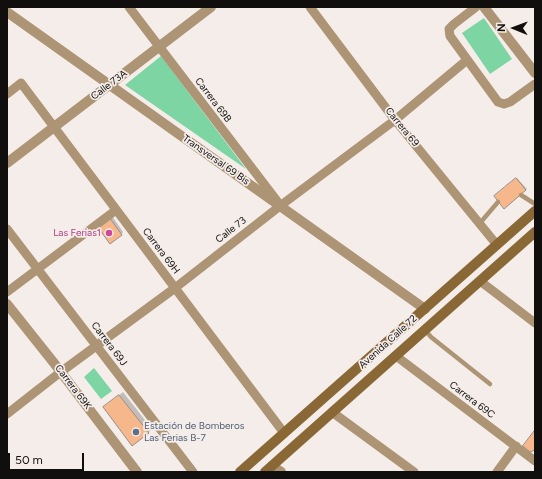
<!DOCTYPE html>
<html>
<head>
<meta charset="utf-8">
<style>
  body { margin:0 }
  #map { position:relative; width:542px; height:479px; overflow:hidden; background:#f4ede9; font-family:Figtree,sans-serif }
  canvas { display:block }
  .frame { position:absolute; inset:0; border:8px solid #110f0d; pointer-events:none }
  .north { position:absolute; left:494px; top:8px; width:40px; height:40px; -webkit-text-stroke:3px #f4ede9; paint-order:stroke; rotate:271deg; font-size:11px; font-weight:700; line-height:16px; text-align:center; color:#110f0d }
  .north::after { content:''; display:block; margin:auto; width:14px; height:18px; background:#110f0d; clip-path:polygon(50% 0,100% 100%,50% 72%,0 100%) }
  .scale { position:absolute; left:8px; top:453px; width:76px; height:18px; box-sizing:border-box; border:2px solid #110f0d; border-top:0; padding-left:5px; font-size:12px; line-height:14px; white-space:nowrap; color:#110f0d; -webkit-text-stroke:3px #f4ede9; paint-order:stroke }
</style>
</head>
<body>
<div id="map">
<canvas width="542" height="479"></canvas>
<div class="frame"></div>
<div class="north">N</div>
<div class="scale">50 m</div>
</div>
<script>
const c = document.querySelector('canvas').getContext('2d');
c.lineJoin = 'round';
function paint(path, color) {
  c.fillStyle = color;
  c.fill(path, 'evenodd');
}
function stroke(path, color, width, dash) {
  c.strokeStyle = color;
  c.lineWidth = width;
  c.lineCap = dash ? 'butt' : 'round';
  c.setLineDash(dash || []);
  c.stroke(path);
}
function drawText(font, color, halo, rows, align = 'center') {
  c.font = font + ' Figtree,sans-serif';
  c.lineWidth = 3.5;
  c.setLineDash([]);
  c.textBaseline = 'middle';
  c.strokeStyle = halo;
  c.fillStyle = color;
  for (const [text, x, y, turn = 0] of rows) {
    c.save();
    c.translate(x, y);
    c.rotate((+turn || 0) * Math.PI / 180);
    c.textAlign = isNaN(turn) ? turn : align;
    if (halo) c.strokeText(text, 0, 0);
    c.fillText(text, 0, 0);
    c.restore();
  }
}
const green = new Path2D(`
  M484,18L512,59L490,74L462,33Z
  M161,56L246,169L125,85Z
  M94,368L112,391L101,399L84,377Z`);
const shadow = new Path2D(`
  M517,178L527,189L504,207L495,196Z
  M112,216L123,232L121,235L98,226Z
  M123,392L152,429L148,433L108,404Z`);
const building = new Path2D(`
  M516,178L526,190L504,209L494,196Z
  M109,217L122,235L110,244L97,226Z
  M119,395L149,433L132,446L103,407Z
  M535,430V450L530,452L523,446Z`);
const service = new Path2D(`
  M521,195L535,204
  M480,223L498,202
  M425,330L431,337L490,384`);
const minor = new Path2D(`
  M129,7L277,201
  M310,7L395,120L497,245
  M476,7L454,24L449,29L450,36L498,102L504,104L510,102L535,84
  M7,94L21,83L284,433
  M7,229L193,472
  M480,281L535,323
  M7,292L116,210
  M396,356L535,461
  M332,412L414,472
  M7,414L58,374L175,288L280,206L395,120L467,60
  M497,472L516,446`);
const tertiary = new Path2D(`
  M484,7L535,73
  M7,12L425,309
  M7,163L211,7
  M7,304L54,363L137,472
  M272,466L281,472`);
const secondary = new Path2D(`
  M240,472L535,211
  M265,472L535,232`);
const markers = [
  [109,233,4,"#d1479c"],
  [136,432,4,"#5c6f8a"]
];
const streetNames = [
  ["Calle 73A",109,85,-37],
  ["Carrera 69B",213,100,53],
  ["Carrera 69",402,127,51],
  ["Transversal 69 Bis",216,160,35],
  ["Calle 73",231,230,-38],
  ["Carrera 69H",161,251,53],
  ["Avenida Calle 72",388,342,-42],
  ["Carrera 69J",109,344,53],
  ["Carrera 69K",73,387,53],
  ["Carrera 69C",472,400,37]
];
const hotelNames = [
  ["Las Ferias1",101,233]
];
const serviceNames = [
  ["Estación de Bomberos",144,426],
  ["Las Ferias B-7",144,438]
];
paint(green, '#7cd5a3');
paint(shadow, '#0003');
paint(building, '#f6b78b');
stroke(building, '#958e8a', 1);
stroke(service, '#ac9474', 4.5);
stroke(minor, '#ac9474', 9);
stroke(tertiary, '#ac9474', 10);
stroke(secondary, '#8a6836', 10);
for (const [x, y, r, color] of markers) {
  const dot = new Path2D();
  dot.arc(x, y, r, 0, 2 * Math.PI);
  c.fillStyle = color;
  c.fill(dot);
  stroke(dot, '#f4ede9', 1.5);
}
drawText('10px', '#110f0d', '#f4ede9', streetNames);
drawText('10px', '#b23c85', '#f4ede9', hotelNames, 'right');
drawText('10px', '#4e5e75', '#f4ede9', serviceNames, 'left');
</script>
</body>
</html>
